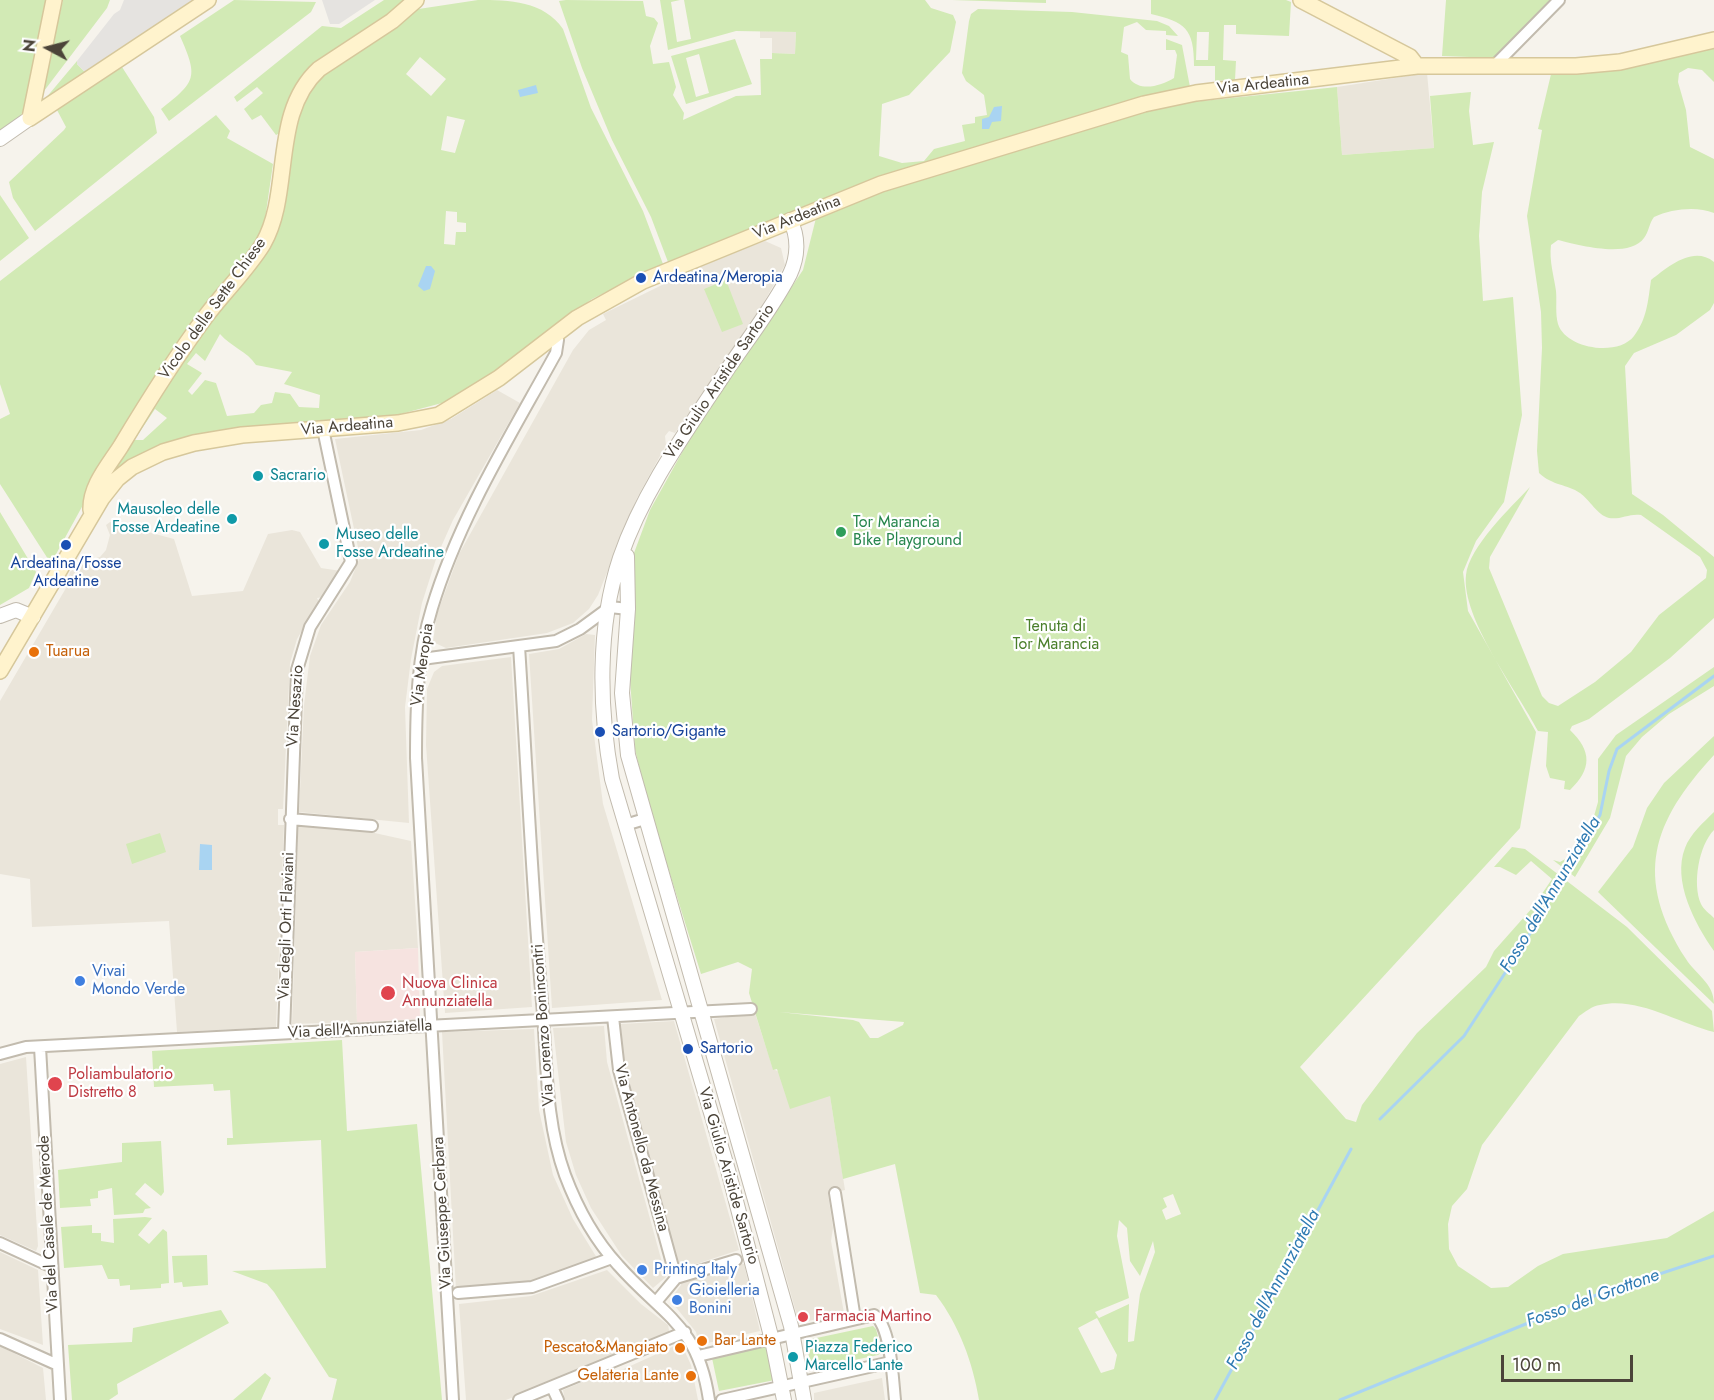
<!DOCTYPE html>
<html>
<head>
<meta charset="utf-8">
<style>
  body { margin:0 }
  #map { position:relative; width:1714px; height:1400px; overflow:hidden; background:#f6f3ec; font-family:Jost,sans-serif }
  canvas { display:block }
  .north { position:absolute; left:18px; top:18px; width:60px; height:60px; -webkit-text-stroke:4px #fff; paint-order:stroke; rotate:277deg; font-size:16px; font-weight:700; line-height:24px; text-align:center; color:#4b4439 }
  .north::after { content:''; display:block; margin:auto; width:21px; height:27px; background:#4b4439; clip-path:polygon(50% 0,100% 100%,50% 72%,0 100%) }
  .scale { position:absolute; left:1501px; top:1355px; width:132px; height:27px; box-sizing:border-box; border:3px solid #4b4439; border-top:0; padding-left:8px; font-size:18px; line-height:21px; white-space:nowrap; color:#4b4439; -webkit-text-stroke:4px #fff; paint-order:stroke }
</style>
</head>
<body>
<div id="map">
<canvas width="1714" height="1400"></canvas>
<div class="north">N</div>
<div class="scale">100 m</div>
</div>
<script>
const c = document.querySelector('canvas').getContext('2d');
c.lineJoin = 'round';
function paint(path, color) {
  c.fillStyle = color;
  c.fill(path, 'evenodd');
}
function stroke(path, color, width, dash) {
  c.strokeStyle = color;
  c.lineWidth = width;
  c.lineCap = dash ? 'butt' : 'round';
  c.setLineDash(dash || []);
  c.stroke(path);
}
function drawText(font, color, halo, rows, align = 'center') {
  c.font = font + ' Jost,sans-serif';
  c.lineWidth = 4.5;
  c.setLineDash([]);
  c.textBaseline = 'middle';
  c.strokeStyle = halo;
  c.fillStyle = color;
  for (const [text, x, y, turn = 0] of rows) {
    c.save();
    c.translate(x, y);
    c.rotate((+turn || 0) * Math.PI / 180);
    c.textAlign = isNaN(turn) ? turn : align;
    if (halo) c.strokeText(text, 0, 0);
    c.fillText(text, 0, 0);
    c.restore();
  }
}
const residential = new Path2D(`
  M760,31L796,32L795,54L772,53V38H760Z
  M1427,73L1434,148L1342,155L1337,87Z
  M765,241L781,248L785,265L756,316L675,433L669,431L665,436L666,445L637,498L598,595L589,609L573,623L547,633L446,648L433,642L437,614L459,554L573,350L589,330L606,320L603,314L717,258Z
  M497,390L520,403L453,520L437,556L422,603L411,659L405,707L409,823L299,812L304,705L310,656L321,625L350,582L360,557L335,439L421,430L451,419Z
  M110,522L174,539L192,596L243,591L268,534L292,530L300,532L321,568L341,571L324,597L317,598L319,602L297,639L290,663L283,809H278V825H284L276,1027L177,1032L169,921L32,927L30,879L0,874V701L66,588L70,572L82,562L100,557L106,550L110,535L106,525Z
  M586,634L595,635L592,720L603,804L662,1000L552,1008L529,654L559,649Z
  M511,657L532,1007L445,1013L426,745L427,689L434,672L442,666Z
  M295,824L370,832L411,841L418,948L355,952L357,1022L292,1024L298,837L295,836Z
  M755,1013L773,1069L830,1096L845,1190L828,1194L833,1228L831,1241L844,1313L799,1323L714,1019Z
  M674,1021L739,1250L681,1269L677,1262L622,1053L621,1024Z
  M604,1026L607,1062L666,1277L653,1288L622,1256L591,1208L576,1175L566,1142L553,1028Z
  M534,1029L539,1110L553,1175L573,1219L597,1258L534,1283L456,1290L442,1032Z
  M26,1057L38,1246L36,1251L0,1235V1064Z
  M0,1252L38,1270L43,1345L0,1329Z
  M740,1263L744,1264L760,1331L699,1345L696,1332L670,1300L681,1285L680,1281Z
  M607,1270L641,1304L668,1325L670,1335L506,1400H466L459,1304L531,1296Z
  M681,1343L691,1365L698,1400H565L563,1390L587,1380L606,1377Z
  M0,1346L43,1368L46,1400H0Z
  M882,1378L885,1400H814V1393Z`);
const medical = new Path2D(`
  M418,948L420,1019L357,1022L355,952Z`);
const green = new Path2D(`
  M0,0H46L26,106L18,120L0,133Z
  M63,0H110L107,8L41,95Z
  M234,0L316,2L311,12L169,121L161,109C197,81 198,77 180,36Z
  M384,0H410L302,75L291,97L280,133L276,135L261,115L252,120L244,109L263,93L257,87L237,102L234,97L322,26L341,28Z
  M478,0C509,0 544,1 563,29L591,108L643,211L663,264L592,299L479,383L442,403L393,416L200,434C165,442 138,454 109,475L129,440H143L167,418L155,409L137,436L131,435L202,328L223,308V300L262,250L286,152L310,84L412,10ZM420,57L446,79L431,96L406,74ZM447,116L465,120L455,153L441,150ZM446,211L457,212V222L466,223V232H456L455,245L444,244ZM220,334C231,347 247,351 256,365L292,372L284,384L320,395L319,408L299,407L290,394L275,392L272,403L261,405L254,413L227,416L216,383L205,380L192,395L188,391L202,373L187,364L196,353L205,361Z
  M566,0L643,1L646,16L654,18L658,23L650,46L653,64L669,62L676,87L673,95L684,113L683,120L736,96L761,95L760,59H772V53L795,54L796,32L736,31L668,50L660,0H680L671,2L677,42L691,39L684,0H925L931,8L953,15L956,22L950,52L909,95L882,104L879,156L902,163L924,161L934,149L965,141L962,125L975,123V117L987,115L984,95L966,81L962,73L969,21L971,14L978,9L1072,12L1157,21L1169,26L1178,36L1166,35V31L1146,30L1137,22L1124,27L1121,52L1128,55L1130,79C1140,92 1161,86 1174,78L1177,55L1175,50H1166V39L1182,45L1190,87L1143,99L818,203L668,262L651,217L612,140L582,68L559,1Z
  M952,0H1046V3Z
  M1151,0H1286L1291,2L1289,36L1236,34V25H1224L1223,60L1236,61L1235,80L1215,81V66H1194C1194,28 1185,22 1151,14ZM1197,32H1209L1208,60H1196Z
  M1446,0H1550L1497,58L1442,56Z
  M735,39L752,84L686,104L671,56ZM699,54L709,93L696,97L686,58Z
  M1714,47V82L1702,70L1688,68L1679,73L1678,82L1686,110L1690,147L1714,159V213C1696,206 1672,209 1654,217C1649,223 1649,232 1644,238C1629,259 1578,245 1558,240L1551,245C1549,261 1554,276 1556,291C1557,301 1555,314 1558,324C1566,349 1618,357 1634,336C1647,319 1648,301 1651,280C1668,267 1693,245 1714,262V303L1710,310L1676,335L1634,353L1625,366L1632,494L1663,515L1714,557V618L1670,658L1589,719L1572,726L1570,730C1592,751 1592,769 1570,790L1564,789L1565,781L1550,778L1546,766L1548,732L1538,731C1518,692 1461,618 1466,575C1469,547 1511,507 1530,487L1490,557L1489,568L1542,696L1549,703L1558,706L1595,682L1631,652L1659,615L1706,578L1707,570L1700,557L1641,515C1630,513 1620,520 1609,518C1597,515 1590,500 1580,493C1567,484 1553,486 1539,473L1537,451L1542,348L1541,312L1527,216L1542,130L1538,129L1552,70Z
  M77,61V64L88,75L46,100L45,99Z
  M122,67L154,117L157,133L35,231L13,198L9,182L64,130L66,127L57,110Z
  M1337,87L1342,155L1434,148L1430,96L1471,92L1469,111L1473,145L1494,142L1482,192L1479,236L1483,301L1513,297L1522,415L1504,502L1476,541L1463,572L1468,611L1536,732L1520,828L1300,1067L1346,1119L1356,1122L1362,1105L1399,1056L1417,1033L1486,967L1494,951L1533,907L1552,879L1531,861L1516,875L1500,867H1494L1512,847L1525,849L1627,927L1712,1011L1714,1032C1678,1023 1637,996 1600,1005C1592,1006 1585,1012 1579,1016L1482,1145L1467,1189L1452,1206L1448,1224L1449,1249L1458,1266L1491,1288L1508,1287L1538,1266L1563,1254L1667,1238L1714,1211V1400H979C973,1363 959,1325 936,1295L920,1293L895,1164L843,1179L830,1096L790,1109L777,1069L773,1070L749,993L752,969L738,962L701,974L646,797L635,749L630,679L635,615L632,579L634,553L650,510L689,440L803,270L816,218L869,195L1074,130L1173,104ZM779,1012L904,1022L903,1025L878,1038H870L859,1022L853,1020ZM1173,1194L1181,1214L1166,1220L1162,1210L1167,1207L1163,1198ZM1119,1220L1127,1228L1130,1261L1140,1276L1153,1241L1155,1252L1140,1294L1134,1341L1128,1342L1129,1304L1099,1318L1095,1312L1129,1298L1117,1236ZM1097,1318L1117,1355L1114,1369L1101,1373L1078,1328Z
  M216,115L230,131L227,138L273,164L264,226L253,246L140,401L55,556L48,559L0,484V419L10,414L0,384V281Z
  M0,195L29,238L0,261Z
  M726,280L743,324L722,332L704,289Z
  M0,512L36,572L29,588L0,605Z
  M1714,667V686L1669,714L1642,737L1626,756L1610,818L1575,877L1553,860L1560,862L1567,858L1592,823L1598,802V759L1616,735Z
  M1714,736V755C1652,822 1633,877 1686,959C1696,975 1714,983 1714,1004L1598,892L1633,847L1647,808L1664,783Z
  M1714,812V830C1699,845 1692,884 1701,904C1703,909 1710,914 1714,918V951C1695,924 1672,881 1685,848C1690,834 1704,822 1714,812Z
  M160,833L166,852L132,864L126,844Z
  M342,1040L347,1131L417,1124L442,1400H332L337,1379L329,1377L274,1292L267,1284L232,1271L326,1268L321,1140L227,1145V1138H233L230,1090L214,1091L213,1084L154,1087L152,1051Z
  M161,1141L164,1192L161,1196L145,1183L135,1194L151,1208L145,1209L143,1213L114,1215L112,1188L98,1191V1198L90,1199L91,1206L60,1208L58,1170L122,1162V1143Z
  M145,1217L152,1218L138,1235L149,1244L163,1229L167,1232L169,1283L161,1284V1288L130,1290V1285L120,1286L119,1279H108L102,1265L64,1268L61,1227L92,1225V1233H101V1241L114,1243L113,1219Z
  M207,1255L208,1285L183,1287L182,1282L174,1283L172,1256Z
  M221,1310L229,1323L117,1384L118,1394L109,1400H72L68,1345L132,1342L133,1328Z
  M873,1326L876,1329L882,1352L878,1355L812,1369L810,1367L807,1340Z
  M768,1346L775,1380L719,1391L712,1358Z
  M265,1373L271,1378L261,1400H233Z`);
const parking = new Path2D(`
  M124,0H198L88,75L77,64V61L114,14L120,10Z
  M322,0H375L339,24H330Z`);
const water = new Path2D(`
  M536,85L538,93L520,97L518,90Z
  M1002,106L1001,121L992,122L989,129H982V119L989,117L994,107Z
  M426,266H431L435,271L430,289L424,291L418,286Z
  M200,844L212,845V870H199Z`);
const stream = new Path2D(`
  M1380,1119L1464,1036L1522,947L1600,815L1609,771L1617,749L1714,676
  M1215,1400L1351,1149
  M1340,1400L1599,1294L1714,1256`);
const minor = new Path2D(`
  M1495,65L1559,0
  M519,646C527,769 532,891 543,1014C547,1068 546,1123 565,1175C577,1207 594,1239 618,1265C663,1316 698,1324 709,1400
  M422,659L556,641L580,629L610,607L628,609
  M290,819L372,826
  M625,825L645,819
  M613,1017L619,1070L676,1278
  M284,1033L297,670L310,627L351,562L323,429
  M40,1047L60,1400
  M0,1054L26,1047L751,1009
  M835,1193L855,1319
  M0,1243L52,1267
  M458,1293L532,1287L612,1258
  M656,1302L676,1278L736,1260
  M0,1339L58,1365
  M698,1356L874,1315C891,1325 893,1381 895,1400
  M552,1387L558,1400
  M453,1400L416,758C416,708 417,656 432,608C459,518 511,435 556,353L558,340L556,333
  M519,1400L685,1332
  M722,1400L891,1362`);
const tertiary = new Path2D(`
  M0,139L30,118
  M627,556L628,609L622,693L628,755L791,1326L804,1400
  M0,616L16,610L33,617
  M784,1400L772,1340L728,1170L612,779C599,709 597,627 620,558C643,491 686,432 725,373C747,340 772,309 790,274C798,257 799,237 790,220`);
const secondary = new Path2D(`
  M1301,0L1410,57L1417,66
  M30,118L208,0
  M30,118L54,0
  M91,510C90,486 109,465 121,446C148,401 175,358 206,316C224,292 247,270 263,244C293,192 270,114 319,69L392,21L416,0
  M0,671L102,498L117,479L132,467L163,452L194,443L242,435L398,423L439,415L499,378L577,318L643,281L881,184L1144,104L1196,93L1417,66H1576L1620,62L1714,40`);
const markers = [
  [641,278,6,"#1a4fb4"],
  [258,476,6,"#0f9aa8"],
  [232,519,6,"#0f9aa8"],
  [841,532,6,"#2e9e5b"],
  [324,544,6,"#0f9aa8"],
  [66,545,6,"#1a4fb4"],
  [34,652,6,"#e8710a"],
  [600,732,6,"#1a4fb4"],
  [80,981,6,"#3f7fe0"],
  [388,993,8,"#e0444e"],
  [688,1049,6,"#1a4fb4"],
  [55,1084,8,"#e0444e"],
  [642,1270,6,"#3f7fe0"],
  [677,1300,6,"#3f7fe0"],
  [803,1317,6,"#e0444e"],
  [702,1341,6,"#e8710a"],
  [680,1348,6,"#e8710a"],
  [793,1357,6,"#0f9aa8"],
  [691,1376,6,"#e8710a"]
];
const streetNames = [
  ["Via Ardeatina",1263,85,-6],
  ["Via Ardeatina",797,218,-22],
  ["Vicolo delle Sette Chiese",213,309,-54],
  ["Via Giulio Aristide Sartorio",720,382,-56],
  ["Via Ardeatina",347,427,-5],
  ["Via Meropia",423,665,-82],
  ["Via Nesazio",296,706,-86],
  ["Via degli Orti Flaviani",287,926,-88],
  ["Via Lorenzo Bonincontri",544,1025,-94],
  ["Via dell'Annunziatella",360,1030,-3],
  ["Via Antonello da Messina",641,1148,75],
  ["Via Giulio Aristide Sartorio",728,1176,74],
  ["Via Giuseppe Cerbara",443,1213,-93],
  ["Via del Casale de Merode",49,1224,-93]
];
const transitNames = [
  ["Ardeatina/Meropia",653,278],
  ["Ardeatina/Fosse",66,564,"center"],
  ["Ardeatine",66,582,"center"],
  ["Sartorio/Gigante",612,732],
  ["Sartorio",700,1049]
];
const cultureNames = [
  ["Sacrario",270,476],
  ["Mausoleo delle",220,510,"right"],
  ["Fosse Ardeatine",220,528,"right"],
  ["Museo delle",336,535],
  ["Fosse Ardeatine",336,553],
  ["Piazza Federico",805,1348],
  ["Marcello Lante",805,1366]
];
const leisureNames = [
  ["Tor Marancia",853,523],
  ["Bike Playground",853,541]
];
const parkNames = [
  ["Tenuta di",1056,627],
  ["Tor Marancia",1056,645]
];
const foodNames = [
  ["Tuarua",46,652],
  ["Bar Lante",714,1341],
  ["Pescato&Mangiato",668,1348,"right"],
  ["Gelateria Lante",679,1376,"right"]
];
const shopNames = [
  ["Vivai",92,972],
  ["Mondo Verde",92,990],
  ["Printing Italy",654,1270],
  ["Gioielleria",689,1291],
  ["Bonini",689,1309]
];
const healthNames = [
  ["Nuova Clinica",402,984],
  ["Annunziatella",402,1002],
  ["Poliambulatorio",68,1075],
  ["Distretto 8",68,1093],
  ["Farmacia Martino",815,1317]
];
const waterNames = [
  ["Fosso dell'Annunziatella",1551,895,-59],
  ["Fosso dell'Annunziatella",1274,1290,-62],
  ["Fosso del Grottone",1593,1299,-20]
];
paint(residential, '#eae5da');
paint(medical, '#f6e3e0');
paint(green, '#d2eab5');
paint(parking, '#e5e3e0');
paint(water, '#a9d4f2');
stroke(stream, '#a9d4f2', 3);
stroke(minor, '#c2bbae', 14);
stroke(tertiary, '#c2bbae', 16);
stroke(secondary, '#d6c79b', 18);
stroke(minor, '#fff', 10);
stroke(tertiary, '#fff', 14);
stroke(secondary, '#fff3cd', 15);
for (const [x, y, r, color] of markers) {
  const dot = new Path2D();
  dot.arc(x, y, r, 0, 2 * Math.PI);
  c.fillStyle = color;
  c.fill(dot);
  stroke(dot, '#fff', 2);
}
drawText('16px', '#4b4439', '#fff', streetNames);
drawText('16px', '#164399', '#fff', transitNames, 'left');
drawText('16px', '#0d838f', '#fff', cultureNames, 'left');
drawText('16px', '#27864d', '#fff', leisureNames, 'left');
drawText('16px', '#4a7f2a', '#fff', parkNames);
drawText('16px', '#c56008', '#fff', foodNames, 'left');
drawText('16px', '#366cbe', '#fff', shopNames, 'left');
drawText('16px', '#be3a42', '#fff', healthNames, 'left');
drawText('italic 18px', '#2e7ab2', '#fff', waterNames);
</script>
</body>
</html>
